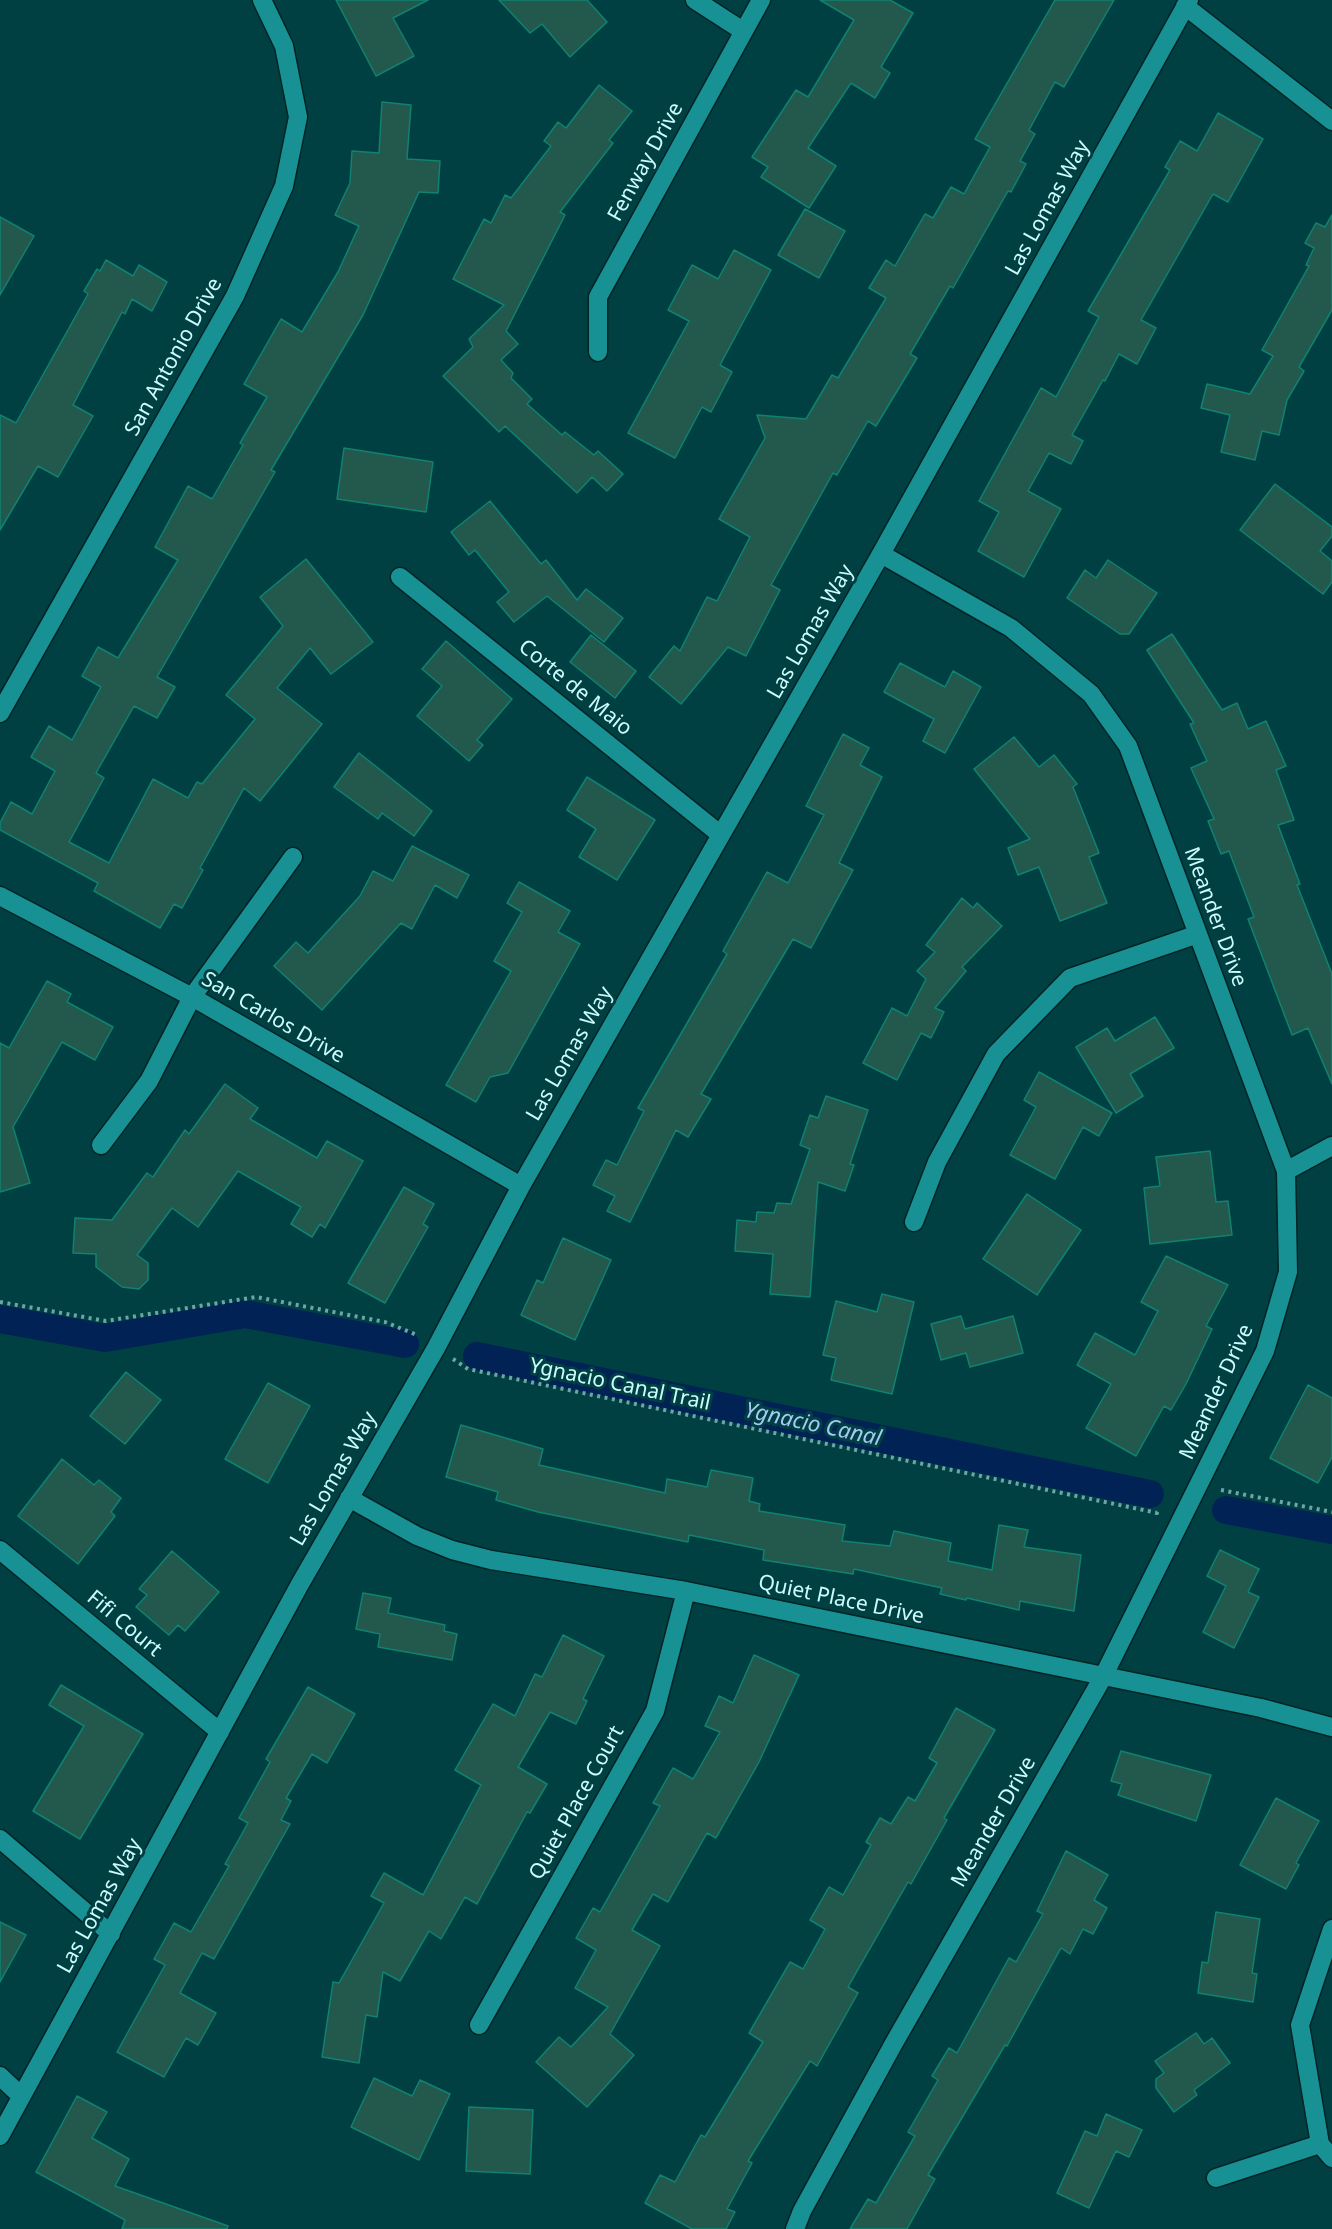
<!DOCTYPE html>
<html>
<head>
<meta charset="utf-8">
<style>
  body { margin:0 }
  canvas { display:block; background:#004042 }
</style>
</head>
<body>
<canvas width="1332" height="2229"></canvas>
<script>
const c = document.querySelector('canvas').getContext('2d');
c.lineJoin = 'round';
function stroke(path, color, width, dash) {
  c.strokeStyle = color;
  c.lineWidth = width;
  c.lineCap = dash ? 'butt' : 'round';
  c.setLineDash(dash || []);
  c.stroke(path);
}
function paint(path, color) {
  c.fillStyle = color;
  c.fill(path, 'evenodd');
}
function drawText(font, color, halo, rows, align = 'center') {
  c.font = font + ' "Noto Sans",sans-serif';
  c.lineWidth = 6;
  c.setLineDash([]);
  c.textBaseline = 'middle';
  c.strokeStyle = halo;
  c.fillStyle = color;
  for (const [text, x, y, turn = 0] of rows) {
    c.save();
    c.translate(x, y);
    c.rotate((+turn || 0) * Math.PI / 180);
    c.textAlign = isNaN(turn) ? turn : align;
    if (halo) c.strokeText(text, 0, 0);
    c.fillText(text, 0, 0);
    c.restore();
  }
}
const canal = new Path2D(`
  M0,1319L105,1338L245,1314L405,1344
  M477,1356L1150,1494
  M1226,1510L1332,1530`);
const building = new Path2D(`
  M336,0H428L393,18L414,56L376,76Z
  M499,0H587L607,22L570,57L542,24L530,33Z
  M820,0H890L913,13L881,67L890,73L875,98L851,83L808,148L836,166L809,208L761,177L768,167L752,157L796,90L808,97L854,20Z
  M1055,0H1114L1064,87L1055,82L1029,130L1035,134L1020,161L1026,164L1011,192L1008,191L953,288L950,286L910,354L917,358L876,426L868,421L837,475L833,473L771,585L780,590L746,656L728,647L681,704L649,677L674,646L680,651L707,597L717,601L750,537L719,519L765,438L757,415L806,419L832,375L838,378L886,298L869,288L886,260L895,266L925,214L933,218L951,187L964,194L990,147L975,139Z
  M599,85L632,111L609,140L613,143L560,212L565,215L506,331L518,344L501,360L513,373L511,378L532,399L527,404L562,435L565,432L594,455L598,451L623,474L607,491L592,477L577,493L505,426L499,432L443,376L473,347L469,339L504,305L453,279L484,219L491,223L505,195L511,198L551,146L544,141L558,122L566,128Z
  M382,102L411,105L407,159L440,161L438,193L419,192L363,315L271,470L275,472L157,677L175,687L157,718L134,706L96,773L104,778L69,842L109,863L153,779L188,798L197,782L202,784L255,719L226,695L283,626L260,597L306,559L373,642L331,674L310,648L277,688L322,724L260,801L244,788L200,868L203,870L182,908L174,904L160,928L94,891L98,883L0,830V823L11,802L32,814L55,771L31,757L49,726L72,740L101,687L82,676L98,647L118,658L178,560L155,547L188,486L212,499L243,445L240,443L267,397L244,384L281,319L302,332L338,272L359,226L335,215L350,183L352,151L379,153Z
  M1218,113L1263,139L1228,202L1213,194L1141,320L1156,328L1137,364L1119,354L1105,381L1103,380L1072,435L1083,441L1071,464L1049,453L1028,491L1061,509L1024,577L978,551L999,512L979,501L1041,388L1056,397L1099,317L1088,311L1170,170L1165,167L1180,141L1197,151Z
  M805,209L845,231L819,278L778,255Z
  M1332,215V310L1299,367L1304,371L1287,400L1279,435L1262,431L1255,460L1221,452L1230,415L1201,408L1207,384L1250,394L1273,356L1262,350L1309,266L1306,265L1314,248L1305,243L1316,223L1325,227Z
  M0,217L34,236L0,295Z
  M734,250L771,270L720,365L732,372L711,412L702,407L675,458L628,433L689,321L668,310L692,265L718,279Z
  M106,260L133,276L139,265L167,282L152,311L132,299L125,314L122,312L73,405L93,416L58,477L38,466L0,530V415L16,423L88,294L84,291L97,269L100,271Z
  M344,448L433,462L426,512L337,499Z
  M1275,484L1332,527V536L1320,551L1332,561V582L1323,594L1240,530Z
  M490,501L541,564L546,560L577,600L586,589L623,618L604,642L547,596L514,622L497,602L509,592L475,550L469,555L451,532Z
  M1108,560L1157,593L1129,634H1120L1067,598L1085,570L1096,578Z
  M1172,634L1222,710L1237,703L1248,729L1266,721L1286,766L1276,770L1294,820L1278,825L1300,884L1297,885L1332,974V1084L1308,1028L1292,1035L1248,919L1254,917L1229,851L1221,854L1208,821L1214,819L1191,768L1207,761L1190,724L1194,723L1147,650Z
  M591,635L636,671L615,698L570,662Z
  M446,641L512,699L477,740L483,745L469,761L417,716L442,686L422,669Z
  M900,663L945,687L953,671L981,687L945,753L923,741L934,719L884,692Z
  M843,734L869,748L860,765L882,777L839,863L853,870L811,948L793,939L701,1094L711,1099L688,1137L676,1130L630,1222L607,1211L615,1196L593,1185L606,1160L617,1165L644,1111L638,1108L727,954L723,951L767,872L788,883L824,815L806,806Z
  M1014,737L1039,767L1054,755L1077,784L1073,787L1099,853L1089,857L1107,903L1060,921L1039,867L1018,875L1008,848L1030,839L974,769Z
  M359,753L432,811L414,836L382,813L378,819L334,787Z
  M587,777L655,820L617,880L579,857L596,829L567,810Z
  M412,846L469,875L457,898L435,885L412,929L401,923L322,1010L274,966L296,942L308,953L360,896L373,871L393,881Z
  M519,882L570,911L558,932L580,944L508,1073L490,1077L476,1102L446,1085L511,971L494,961L522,912L507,903Z
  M962,898L973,908L977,903L1002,926L962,967L966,971L935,1008L944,1012L931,1038L921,1033L897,1080L863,1063L892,1008L907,1016L926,979L917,971L935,952L926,945Z
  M47,981L71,994L67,1002L113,1027L95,1060L62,1042L13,1127L30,1183L0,1192V1043L9,1048Z
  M1155,1017L1174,1048L1130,1074L1143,1096L1116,1113L1076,1047L1107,1028L1115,1041Z
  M1039,1072L1112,1113L1099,1136L1083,1127L1055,1179L1010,1155L1036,1107L1024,1100Z
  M225,1084L258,1108L250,1119L317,1158L327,1141L363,1161L325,1228L320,1224L312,1237L291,1224L301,1207L238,1171L198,1227L172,1208L137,1255L148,1263V1280L139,1289L122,1287L96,1267V1254L73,1253L75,1218L112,1220L147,1173L153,1177L185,1130L189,1134Z
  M826,1096L868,1110L850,1164L854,1165L845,1191L818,1182L810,1297L770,1294L773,1254L735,1251L737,1220L756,1222L757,1212L774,1213L777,1203L791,1204L810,1149L800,1145L810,1115L818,1118Z
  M1210,1151L1216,1202L1228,1201L1232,1235L1150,1244L1144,1188L1160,1186L1156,1157Z
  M404,1187L434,1204L423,1224L428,1227L385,1303L348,1283Z
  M1027,1194L1081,1230L1037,1295L983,1259Z
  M563,1238L611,1260L575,1340L521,1315L537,1280L543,1283Z
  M1166,1256L1228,1285L1206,1326L1212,1329L1186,1384L1171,1410L1164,1406L1136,1456L1086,1428L1111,1384L1077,1365L1095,1333L1135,1355L1158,1311L1141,1302Z
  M882,1294L914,1302L892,1394L831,1380L836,1358L823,1355L836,1301L877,1312Z
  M961,1316L965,1329L1013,1316L1023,1353L970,1367L966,1353L941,1360L931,1324Z
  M126,1372L161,1400L125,1444L90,1416Z
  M268,1383L310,1406L268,1483L225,1459Z
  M1308,1385L1332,1398V1457L1318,1483L1270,1458Z
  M461,1425L543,1449L539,1465L665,1493L667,1479L707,1487L711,1470L753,1478L749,1501L760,1504L759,1511L845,1525L842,1541L890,1546L894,1531L951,1543L948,1561L992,1570L999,1525L1028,1530L1024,1547L1081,1555L1074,1611L1020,1601L1019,1610L967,1598L966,1600L940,1594L942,1588L854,1569L853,1574L763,1560L764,1550L689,1535L688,1542L538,1512L496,1500L498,1492L446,1477Z
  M62,1459L94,1485L99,1480L121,1498L111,1512L115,1516L78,1564L18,1516Z
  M1220,1550L1259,1569L1248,1592L1259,1597L1234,1648L1203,1632L1226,1586L1207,1576Z
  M172,1551L219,1592L185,1631L178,1625L169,1635L136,1607L147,1595L139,1589Z
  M363,1593L391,1598L388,1613L445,1625L444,1631L457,1634L452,1660L378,1647L380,1634L356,1629Z
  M563,1635L604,1656L583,1699L587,1701L576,1724L550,1712L518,1767L547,1784L530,1813L527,1812L477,1904L465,1897L441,1939L429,1931L400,1981L383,1972L377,2017L366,2015L359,2063L322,2057L333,1982L339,1983L384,1903L371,1896L384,1873L423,1895L481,1785L455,1770L493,1704L515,1716L535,1674L542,1677Z
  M754,1655L799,1675L759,1762L716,1838L707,1833L668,1902L653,1894L632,1930L660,1946L610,2034L634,2055L587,2107L536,2062L559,2037L571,2047L608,2007L575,1988L596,1950L576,1938L593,1908L600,1912L660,1806L653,1803L673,1768L693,1779L720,1732L705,1726L719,1696L733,1703Z
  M61,1685L143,1734L80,1839L33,1811L84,1726L49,1705Z
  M308,1687L355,1714L327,1763L312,1754L286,1798L291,1801L281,1820L290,1824L214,1959L202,1953L180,1993L216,2013L198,2045L186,2038L164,2077L117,2052L165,1965L154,1959L174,1923L191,1932L229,1866L225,1864L248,1823L239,1818L270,1762L266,1759Z
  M956,1708L995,1730L944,1818L947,1820L911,1884L908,1882L848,1987L858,1993L817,2066L810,2061L748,2161L752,2163L727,2209L735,2212L726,2229H692L645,2203L660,2175L675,2182L701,2135L705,2137L763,2042L749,2033L790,1962L803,1969L825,1929L810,1920L829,1887L843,1895L871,1845L866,1842L880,1818L891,1824L908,1797L915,1801L937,1763L929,1758Z
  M1121,1751L1211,1775L1196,1821L1118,1795L1122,1784L1111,1781Z
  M1276,1798L1319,1821L1296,1863L1299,1865L1286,1889L1240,1865Z
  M1066,1851L1108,1875L1094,1900L1107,1908L1093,1934L1083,1929L1070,1954L1061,1948L1007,2046L1005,2045L928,2175L935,2179L907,2229H850L868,2199L876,2203L915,2136L908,2132L938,2080L932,2076L949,2048L957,2053L1009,1958L1016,1962L1043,1914L1037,1911Z
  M1216,1912L1260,1919L1252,1973L1257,1974L1253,2002L1198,1993L1202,1962L1208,1963Z
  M0,1922L26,1935L0,1982Z
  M1196,2033L1204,2044L1212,2038L1230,2063L1194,2090L1197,2095L1174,2112L1156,2088V2079L1164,2073L1155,2061Z
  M374,2078L412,2096L420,2080L450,2094L419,2160L351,2127Z
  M77,2096L107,2112L92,2138L129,2159L115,2186L228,2226L227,2229H122L125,2220L36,2172Z
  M469,2107L533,2110L530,2174L466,2171Z
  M1106,2114L1142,2130L1129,2157L1116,2151L1089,2208L1057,2193L1085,2131L1097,2136Z`);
const path = new Path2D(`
  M0,1302L106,1321L256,1297L385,1322L417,1335
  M453,1359L468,1369L1153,1512L1157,1513L1158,1510
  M1221,1490L1332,1512`);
const minor = new Path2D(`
  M695,0L743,31
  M1185,6L1332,121
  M598,352V297L761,0
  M400,577L721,835
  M0,713L235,296L284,186L298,117L284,46L262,0
  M0,896L192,997L521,1186
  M101,1145L149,1081L192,997L293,857
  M1286,1171L1332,1146
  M914,1222L937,1162L996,1054L1070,978L1198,934
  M349,1498L417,1536L452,1550L491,1560L686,1591L1261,1708L1332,1727
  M0,1550L220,1732
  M0,1839L111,1934
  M1332,1929L1300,2025L1320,2144L1332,2158
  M479,2025L655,1711L686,1591
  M0,2076L21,2096
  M0,2136L300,1584L436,1348L521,1186L881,554L1189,0
  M1216,2178L1320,2144
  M795,2229L802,2211L894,2043L1103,1677L1265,1351L1288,1272L1286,1171L1128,746L1091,694L1011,628L881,554`);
const streetNames = [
  ["Fenway Drive",646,162,-61],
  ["Las Lomas Way",1048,208,-61],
  ["San Antonio Drive",174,357,-61],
  ["Las Lomas Way",811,632,-60],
  ["Corte de Maio",575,688,39],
  ["Meander Drive",1215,917,70],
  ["San Carlos Drive",273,1018,30],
  ["Las Lomas Way",570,1054,-60],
  ["Ygnacio Canal Trail",620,1385,12],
  ["Meander Drive",1217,1392,-65],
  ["Las Lomas Way",334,1479,-60],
  ["Quiet Place Drive",841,1600,12],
  ["Fifi Court",124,1624,40],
  ["Quiet Place Court",577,1803,-61],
  ["Meander Drive",994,1822,-60],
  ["Las Lomas Way",100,1906,-61]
];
const waterNames = [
  ["Ygnacio Canal",813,1425,12]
];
stroke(canal, '#012254', 28);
paint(building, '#23584d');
stroke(building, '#0f8270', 1.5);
stroke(minor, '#022425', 21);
stroke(path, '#6ea5a6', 4, [3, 4.5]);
stroke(minor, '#189194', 18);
drawText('21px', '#ccfcfd', '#004042', streetNames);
drawText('italic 22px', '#a8c8f8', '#004042', waterNames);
</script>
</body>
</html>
